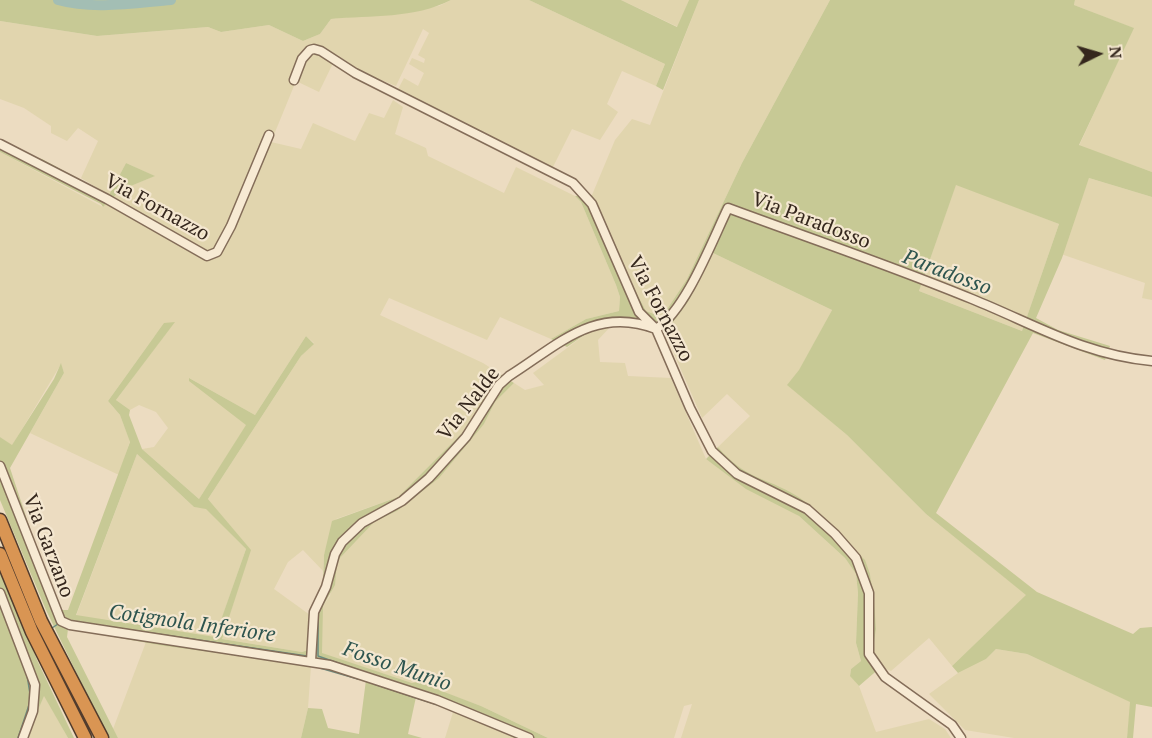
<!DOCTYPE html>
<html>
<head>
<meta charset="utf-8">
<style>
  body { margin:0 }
  #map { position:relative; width:1152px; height:738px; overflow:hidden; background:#ecdcc1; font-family:"PT Serif",serif }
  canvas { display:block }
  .north { position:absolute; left:1068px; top:24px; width:60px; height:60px; -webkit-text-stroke:4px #f4e7d0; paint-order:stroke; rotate:85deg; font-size:16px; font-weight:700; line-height:24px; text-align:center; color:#35271d }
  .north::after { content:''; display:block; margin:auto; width:21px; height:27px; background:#35271d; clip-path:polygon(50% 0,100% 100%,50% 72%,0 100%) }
</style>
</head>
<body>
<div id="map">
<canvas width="1152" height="738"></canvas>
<div class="north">N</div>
</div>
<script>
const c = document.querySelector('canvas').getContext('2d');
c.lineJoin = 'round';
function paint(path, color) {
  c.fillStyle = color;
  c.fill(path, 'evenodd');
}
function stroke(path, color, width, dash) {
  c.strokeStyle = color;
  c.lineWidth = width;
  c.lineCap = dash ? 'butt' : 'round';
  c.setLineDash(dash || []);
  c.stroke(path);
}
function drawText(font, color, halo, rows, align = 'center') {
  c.font = font + ' "PT Serif",serif';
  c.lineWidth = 4.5;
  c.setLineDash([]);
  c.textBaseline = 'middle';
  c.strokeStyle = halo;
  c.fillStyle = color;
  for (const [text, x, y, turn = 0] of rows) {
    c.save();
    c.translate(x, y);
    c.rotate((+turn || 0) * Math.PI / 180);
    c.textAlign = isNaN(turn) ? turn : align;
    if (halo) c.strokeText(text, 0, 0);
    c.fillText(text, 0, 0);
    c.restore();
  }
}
const farmland = new Path2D(`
  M451,0H529L665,64L656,86L622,71L607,104L618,112L600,140L572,129L552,169L397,91L404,78L418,86L424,73L409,64L412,58L424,63L425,59L418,55L429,33L423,29L396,86L366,74L337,55L319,92L296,81L271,142L301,149L313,123L355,141L369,113L384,118L393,100L403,107L395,134L426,148L428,156L504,193L516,167L575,196L581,202L616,285L620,297L619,311L586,319L551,339L500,317L487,340L389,298L380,315L483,363L500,374L470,425L398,497L336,519L324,555L323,571L303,550L288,562L274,589L310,615L308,650L302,652L222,639L250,550L208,499L301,356L314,343L306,336L255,415L189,378L247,425L199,499L142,449L154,447L168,428L156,412L139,405L130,410L116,400L174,322L154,337L108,401L120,415L130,441L119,475L30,433L64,373L61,364L12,446L0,437V152L103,207L121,190L154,176L126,163L109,195L81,178L98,141L78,128L67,141L51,133V126L24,108L0,99V21L97,36L208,27L221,32L269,25L303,41L320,34L331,19L439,6Z
  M621,0H689L678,27Z
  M699,0H830L742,163L687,279L662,317L646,311L625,271L592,195L615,140L632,119L650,125Z
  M1075,0H1152V172L1079,146L1133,28L1074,5Z
  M1089,178L1152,197V300L1142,298L1145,283L1061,254Z
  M956,184L1059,224L1022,331L919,291Z
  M713,253L832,310L799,371L788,385L847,435L926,514L1027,595L952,666L929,638L891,671L881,667L873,649L876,629L870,574L797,496L745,472L732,463L718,447L750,416L727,394L702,418L665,333L688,302Z
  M612,325L598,340L600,362L625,363L628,376L671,378L706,459L799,516L845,558L856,574L858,593L856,643L861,661L851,669L850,675L859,686L876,732L929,719L945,729L951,738H681L692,704L684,706L674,738H548L481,706L418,683H412L322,654L320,638L323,606L330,596L337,561L359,535L374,522L397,511L484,424L495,402L514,383L525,390L544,385L533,373L593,329Z
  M137,454L194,507L206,508L246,549L215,638L76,616Z
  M146,642L311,666L308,708L301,738H118L113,729Z
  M996,649L1027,654L1131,702L1127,738H1014L965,730L929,694L958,673L986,659Z
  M44,695L62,727L68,738H26Z
  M454,709L466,713L515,738H445Z`);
const green = new Path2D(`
  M0,0H451C414,19 371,15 331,19L320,34L303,41L269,25L221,32L208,27L97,36L0,21Z
  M529,0H621L677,27L689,0H699L663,90L656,86L665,64Z
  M830,0H1075L1074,5L1134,28L1079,145L1152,172V197L1089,178L1062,258L1036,318L1058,330L1110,346L1105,360L1033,333L936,513L1037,592L1133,634L1140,628L1152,627V707L1136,704L1133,738H1127L1130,702L1027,654L996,649L986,659L958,673L952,666L1026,595L926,514L847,435L787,385L799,370L832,310L713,253L688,302L665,333L640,320L593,329L567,347L551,339L586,319L619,311L620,297L616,285L581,202L575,196L592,195L625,271L646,311L662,317L687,279L742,163ZM956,185L1059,224L1022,331L919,291Z
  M0,143L10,152L42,159L109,195L126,163L155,176L121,190L103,207L101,204L0,152Z
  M175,322L116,400L130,410L129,415L142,449L199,499L246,425L189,381V378L255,415L306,336L314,344L301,356L208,499L251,550L222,639L302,652L308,650L310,615L323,581L324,555L332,521L398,497L470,425L485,395L500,374L514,383L495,402L484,424L439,478L397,511L374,522L337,561L335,585L323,606L322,653L412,683L418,682L481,706L548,738H515L466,713L416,697L408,734L422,738H301L308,708L322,709L328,728L359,734L366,680L326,667L165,646L68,629L67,637L118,738H108L46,610L0,500V437L12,445L54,379L61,363L64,373L10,468L57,610H68L130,442L120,415L108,401L164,323ZM137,454L194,507L206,509L246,549L215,637L76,615Z
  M718,447C746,480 764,476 797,496C818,510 846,542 865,560L870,574L874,602L876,629L873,649L881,667L859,686L850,676L851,669L861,661L856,643L858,593L856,574L845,558L799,516L746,489L706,459Z
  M0,566L37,660L74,738H68L44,696L26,738H0Z`);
const stream = new Path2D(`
  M318,622V656L352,668
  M83,623L307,656
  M52,628L58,624
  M320,668L358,679
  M27,675L30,694
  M374,684L447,708
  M450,701L520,730
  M18,738L29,705`);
const river = new Path2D(`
  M58,0C93,10 135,3 171,0`);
const minor = new Path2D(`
  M294,80L302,59L310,50L314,49L321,51L355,73L573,183L592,204L639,312L656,329L690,408L712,451L737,474L807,509L835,534L856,558L869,593V654L885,677L952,725L961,738
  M0,144L107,199L207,256L217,252L231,226L269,135
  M0,466L61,621L70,625L330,665L437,700L529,738
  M0,593L35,685L33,711L23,738
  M311,661L314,612L326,587L335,554L342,542L362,523L402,501L429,478L466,437L499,385L509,376C557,346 595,305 656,329C686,310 712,241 728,208C809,238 892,266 972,299C1034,324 1084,355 1152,361`);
const highway = new Path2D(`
  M0,520L41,621L102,738
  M0,554L32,632L85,738`);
const streetNames = [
  ["Via Fornazzo",157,208,29],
  ["Via Paradosso",811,221,21],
  ["Via Fornazzo",660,309,62],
  ["Via Nalde",469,404,-52],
  ["Via Garzano",48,546,69]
];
const waterNames = [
  ["Paradosso",947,273,21],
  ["Cotignola Inferiore",192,624,8],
  ["Fosso Munio",397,667,19]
];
paint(farmland, '#e1d5ae');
paint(green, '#c7c995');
stroke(stream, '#6b8c81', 1.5);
stroke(river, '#a3beb4', 10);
stroke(minor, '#846d59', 11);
stroke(highway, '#523c2d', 15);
stroke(minor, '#f7ead3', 8);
stroke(highway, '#d99553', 12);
drawText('20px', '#35271d', '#f4e7d0', streetNames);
drawText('italic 21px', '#2d544e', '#f4e7d0', waterNames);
</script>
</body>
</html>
